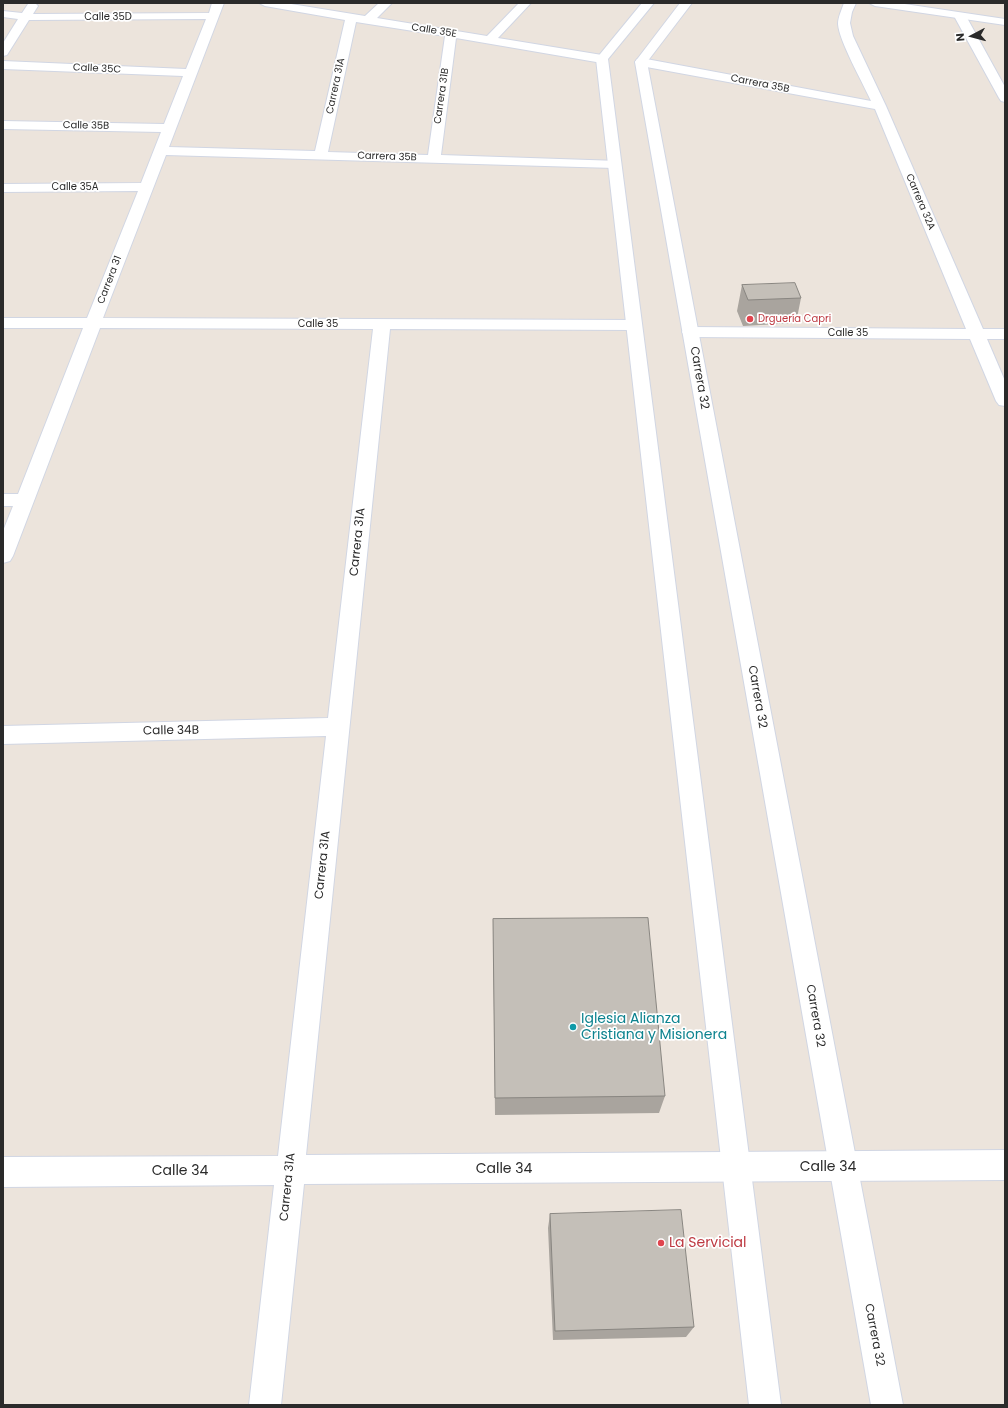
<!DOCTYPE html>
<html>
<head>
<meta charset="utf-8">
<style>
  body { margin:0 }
  #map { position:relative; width:1008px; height:1408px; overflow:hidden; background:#ece4dc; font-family:Poppins,sans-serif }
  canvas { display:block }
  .frame { position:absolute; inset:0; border:4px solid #2a2a2a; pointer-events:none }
  .north { position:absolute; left:952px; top:16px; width:40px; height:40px; -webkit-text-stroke:3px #fff; paint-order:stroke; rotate:264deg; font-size:11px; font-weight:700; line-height:16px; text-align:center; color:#2a2a2a }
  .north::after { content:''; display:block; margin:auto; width:14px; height:18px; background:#2a2a2a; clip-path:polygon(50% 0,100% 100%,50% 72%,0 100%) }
</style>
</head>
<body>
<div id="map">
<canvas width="1008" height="1408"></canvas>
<div class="frame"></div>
<div class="north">N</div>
</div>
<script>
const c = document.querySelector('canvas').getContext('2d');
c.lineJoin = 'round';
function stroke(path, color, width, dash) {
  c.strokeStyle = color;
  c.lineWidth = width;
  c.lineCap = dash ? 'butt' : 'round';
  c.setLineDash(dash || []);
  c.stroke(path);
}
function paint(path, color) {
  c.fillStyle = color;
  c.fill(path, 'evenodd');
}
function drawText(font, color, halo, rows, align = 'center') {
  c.font = font + ' Poppins,sans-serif';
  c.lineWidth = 3.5;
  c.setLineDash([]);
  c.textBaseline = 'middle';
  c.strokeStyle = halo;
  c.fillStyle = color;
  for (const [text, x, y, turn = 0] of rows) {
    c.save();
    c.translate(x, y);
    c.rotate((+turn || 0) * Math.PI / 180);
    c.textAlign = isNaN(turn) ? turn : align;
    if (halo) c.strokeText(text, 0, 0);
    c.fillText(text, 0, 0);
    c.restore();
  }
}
const street = new Path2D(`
  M30,3L36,4L38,6L33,14L209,13L212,3H224L169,147L315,151L345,20L265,6L259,3H285L365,16L379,3H392L377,18L487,36L519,3H531L498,38L602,55L606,56L608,59L606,62L602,63L456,38L441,155L619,161L621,164L619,167L614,168L166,155L103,318L634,320L640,322L642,325L640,328L634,330L390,329L306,1155L1005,1150V1180L304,1184L281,1405H249L274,1185L3,1187V1157L278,1156L326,736L3,744V726L328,718L373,329L100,328L13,556L10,561L3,563V531L13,506H3V494H18L83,328H3V318H87L138,191L3,192V184L141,183L161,132L3,129V121L164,124L183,76L3,69V61L186,69L206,19L29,20L7,55L3,56V43L18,19L3,17V11L22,13L28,4ZM356,22L445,36L428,155L328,152Z
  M844,3H856L852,12L850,23L853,36L886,106L983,329H1005V339H987L1005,381V406L999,405L996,401L970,339L690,337L684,335L682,332L684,329L690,327L966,329L875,109L641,66L637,65L635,62L637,59L641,58L871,101C863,83 839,41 838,24C838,17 842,9 844,3Z
  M960,13L964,14L966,16L1005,87V102L1001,101L999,98L954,16L956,14Z`);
const secondary = new Path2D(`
  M642,3H654L608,59L781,1405H749L596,59Z
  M680,3H692L647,62L903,1405H871L635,62Z
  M869,3H898L1005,19V25L875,6Z`);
const wall = new Path2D(`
  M742,285L801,298L796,323L743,326L737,311Z
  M493,919L665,1096L659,1113L495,1115Z
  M550,1214L694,1327L686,1337L553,1340L548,1228Z`);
const building = new Path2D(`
  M795,283L801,298L748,300L742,285Z
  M648,918L665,1096L495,1098L493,919Z
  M681,1210L694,1327L555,1331L550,1214Z`);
const markers = [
  [750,319,4,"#e0444e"],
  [573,1027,4,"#0f9aa8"],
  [661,1243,4,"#e0444e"]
];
const farStreetnames = [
  ["Calle 35D",108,17],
  ["Calle 35E",434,31,9],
  ["Calle 35C",97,69,3],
  ["Carrera 35B",760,84,11],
  ["Carrera 31A",336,86,-78],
  ["Carrera 31B",442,96,-82],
  ["Calle 35B",86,126,1],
  ["Carrera 35B",387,157,2],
  ["Calle 35A",75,187],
  ["Carrera 32A",920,202,67],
  ["Carrera 31",110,280,-69],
  ["Calle 35",318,324],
  ["Calle 35",848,333]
];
const farHealthnames = [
  ["Drguería Capri",758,319]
];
const streetNames = [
  ["Carrera 32",699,378,80],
  ["Carrera 31A",358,542,-84],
  ["Carrera 32",757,697,80],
  ["Calle 34B",171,731,-1],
  ["Carrera 31A",323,865,-84],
  ["Carrera 32",815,1016,80],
  ["Carrera 31A",288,1187,-84],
  ["Carrera 32",874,1335,79]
];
const nearCulturenames = [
  ["Iglesia Alianza",581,1019],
  ["Cristiana y Misionera",581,1035]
];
const nearStreetnames = [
  ["Calle 34",828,1167],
  ["Calle 34",504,1169],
  ["Calle 34",180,1171]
];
const nearHealthnames = [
  ["La Servicial",669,1243]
];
stroke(street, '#d1d6e3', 2);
stroke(secondary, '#d1d6e3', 2);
paint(street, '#fff');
paint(secondary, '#fff');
paint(wall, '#a9a49e');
paint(building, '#c4bfb8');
stroke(building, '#898681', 1);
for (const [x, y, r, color] of markers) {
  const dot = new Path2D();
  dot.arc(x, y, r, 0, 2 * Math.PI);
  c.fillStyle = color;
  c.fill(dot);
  stroke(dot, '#fff', 1.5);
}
drawText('10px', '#2a2a2a', '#fff', farStreetnames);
drawText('10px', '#be3a42', '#fff', farHealthnames, 'left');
drawText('12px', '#2a2a2a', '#fff', streetNames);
drawText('14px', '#0d838f', '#fff', nearCulturenames, 'left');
drawText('14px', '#2a2a2a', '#fff', nearStreetnames);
drawText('14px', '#be3a42', '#fff', nearHealthnames, 'left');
</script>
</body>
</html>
